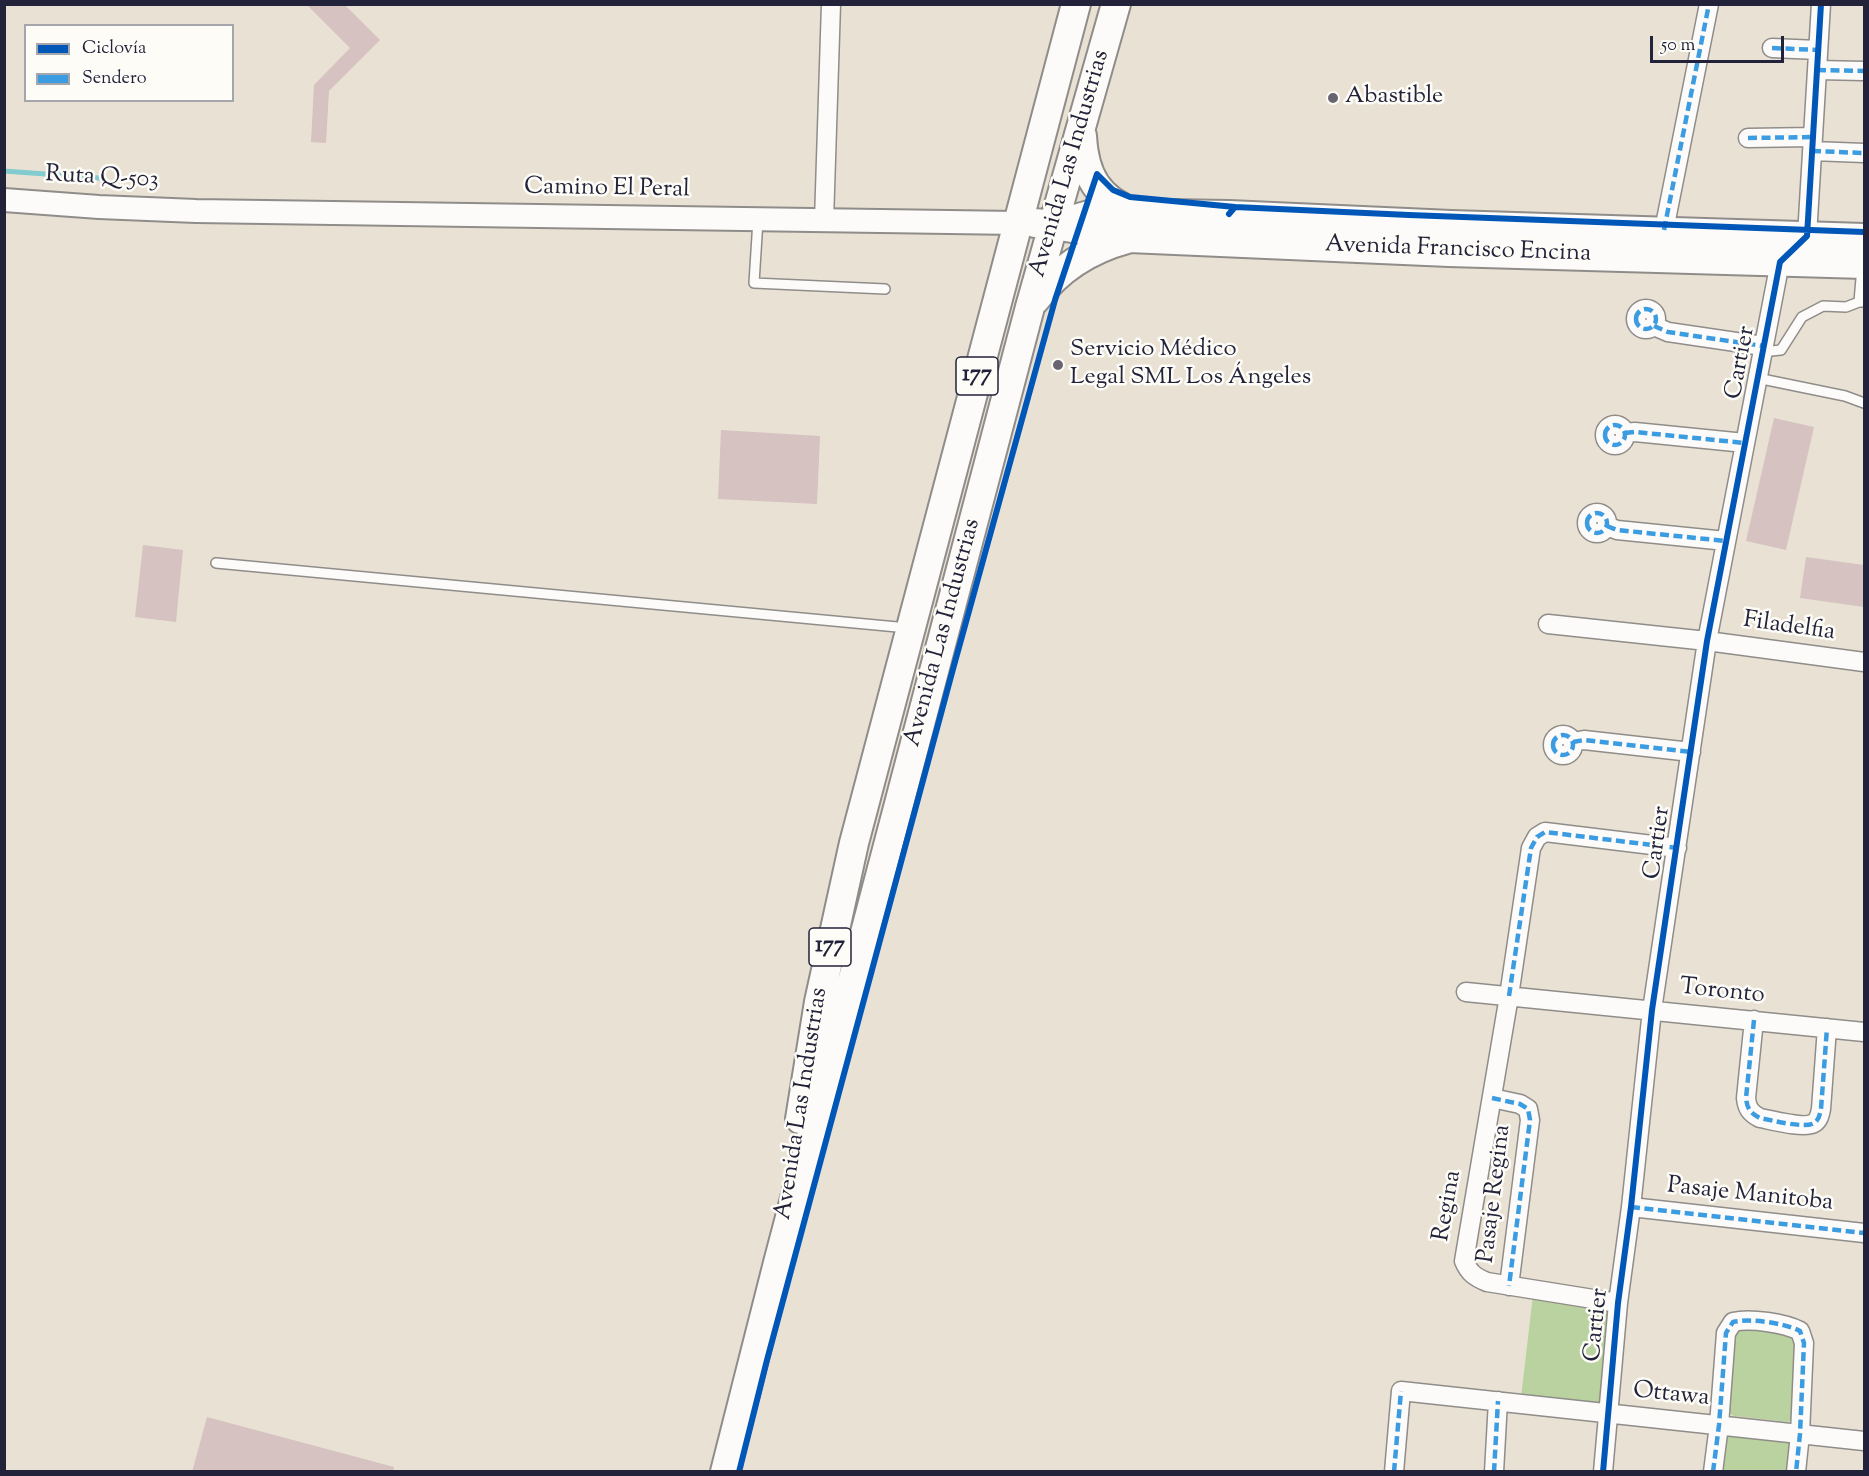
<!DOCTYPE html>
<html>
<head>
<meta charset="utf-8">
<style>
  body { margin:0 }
  #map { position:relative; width:1869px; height:1476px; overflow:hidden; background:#e9e2d4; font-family:"Sorts Mill Goudy",serif }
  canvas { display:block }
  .frame { position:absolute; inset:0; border:6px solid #22223b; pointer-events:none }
  .legend { position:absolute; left:24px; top:24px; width:210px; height:78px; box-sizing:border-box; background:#fdfcf7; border:2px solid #a5a5ac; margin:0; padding:8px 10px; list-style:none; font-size:18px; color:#22223b }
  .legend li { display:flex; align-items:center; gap:12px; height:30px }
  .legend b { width:30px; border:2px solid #a5a5ac }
  .scale { position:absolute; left:1650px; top:36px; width:134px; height:27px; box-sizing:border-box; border:3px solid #22223b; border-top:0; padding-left:8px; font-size:18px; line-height:21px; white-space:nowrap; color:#22223b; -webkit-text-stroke:4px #fdfcf7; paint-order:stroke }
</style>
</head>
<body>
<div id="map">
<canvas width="1869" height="1476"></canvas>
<div class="frame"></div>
<ul class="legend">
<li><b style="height:8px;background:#0057b8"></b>Ciclovía</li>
<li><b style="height:8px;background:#3c9ce2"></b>Sendero</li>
</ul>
<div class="scale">50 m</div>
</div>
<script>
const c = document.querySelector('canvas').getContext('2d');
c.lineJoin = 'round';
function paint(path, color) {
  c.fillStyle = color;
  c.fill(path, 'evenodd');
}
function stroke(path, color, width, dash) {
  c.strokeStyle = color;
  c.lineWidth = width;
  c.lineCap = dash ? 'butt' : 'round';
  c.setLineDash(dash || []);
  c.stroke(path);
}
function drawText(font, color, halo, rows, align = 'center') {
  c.font = font + ' "Sorts Mill Goudy",serif';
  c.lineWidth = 5;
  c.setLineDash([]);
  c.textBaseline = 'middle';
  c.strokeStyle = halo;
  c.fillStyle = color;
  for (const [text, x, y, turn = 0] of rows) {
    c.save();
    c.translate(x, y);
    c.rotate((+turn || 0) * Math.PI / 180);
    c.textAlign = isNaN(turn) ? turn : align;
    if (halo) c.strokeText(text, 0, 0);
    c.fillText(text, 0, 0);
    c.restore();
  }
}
const green = new Path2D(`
  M1533,1295L1614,1307L1604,1406L1521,1397Z
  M1734,1327L1797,1334L1793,1420L1788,1422L1734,1416L1728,1413Z
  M1726,1433L1787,1441L1790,1444L1792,1471L1716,1472Z`);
const stream = new Path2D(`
  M4,171L100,178`);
const building = new Path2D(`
  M306,4H344L380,40L329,91L326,143L311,142L314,85L350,48Z
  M1774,418L1814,427L1786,550L1746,541Z
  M721,430L820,436L817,504L718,499Z
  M143,545L183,550L176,622L135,617Z
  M1806,557L1864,565V607L1800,598Z
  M207,1417L394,1467L393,1472H192Z`);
const service = new Path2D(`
  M758,220L754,283L885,289
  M1862,267L1859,302H1864
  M1763,346L1771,351L1781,350L1802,317L1823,306L1846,307L1859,302
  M1757,378L1845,396L1864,403
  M216,563L908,628`);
const minor = new Path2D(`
  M1772,48L1818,50
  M1817,70L1864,71
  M1748,138L1813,137
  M1812,151L1864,153
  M824,221L831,4
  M1664,230L1709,4
  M1636 319a10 10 0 1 1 20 0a10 10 0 1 1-20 0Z
  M1654,326L1668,332L1763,346
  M1605 435a10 10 0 1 1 20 0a10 10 0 1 1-20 0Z
  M1625,433L1635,432L1745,443
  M1587 523a10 10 0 1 1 20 0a10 10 0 1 1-20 0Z
  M1607,526L1617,530L1726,541
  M1548,624L1707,641L1864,662
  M1553 745a10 10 0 1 1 20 0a10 10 0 1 1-20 0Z
  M1573,742L1584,740L1691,752
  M1466,992L1864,1032
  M1754,1020L1746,1098C1747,1108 1750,1113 1760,1118C1771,1120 1805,1129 1814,1123C1819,1120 1820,1114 1821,1109L1827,1028
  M1492,1098L1520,1104L1528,1109L1530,1120L1509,1286
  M1631,1207L1864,1233
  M1618,1303L1487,1282C1475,1277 1469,1273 1464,1261L1509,996L1531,848L1537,837L1545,832L1677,848
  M1394,1472L1401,1391L1864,1441
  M1494,1472L1498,1401
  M1603,1472L1618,1303L1631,1207L1652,1010L1707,641L1780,262L1807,236L1821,4
  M1713,1472L1719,1425L1726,1333L1733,1322C1751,1318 1784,1323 1800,1331L1804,1343L1800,1434L1796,1472`);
const tertiary = new Path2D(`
  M4,200L99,207L196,211L1017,223`);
const primary = new Path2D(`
  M1082,136C1084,175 1098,200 1135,213
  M1065,222L1089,215L1112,213L1229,215L1451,225L1864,238
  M1035,223C1066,225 1097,234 1129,238L1449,252L1864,264
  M1035,300C1058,269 1090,249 1127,239
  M800,1119L819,1002L854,843L1076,4
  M725,1472L778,1263L1030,307L1116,4`);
const quiet = new Path2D(`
  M1772,48L1818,50
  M1817,70L1864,71
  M1748,138L1813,137
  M1812,151L1864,153
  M1664,230L1709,4
  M1636 319a10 10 0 1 1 20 0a10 10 0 1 1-20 0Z
  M1654,326L1668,332L1763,346
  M1605 435a10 10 0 1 1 20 0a10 10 0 1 1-20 0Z
  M1625,433L1635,432L1745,443
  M1587 523a10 10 0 1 1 20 0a10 10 0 1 1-20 0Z
  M1607,526L1617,530L1726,541
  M1553 745a10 10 0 1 1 20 0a10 10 0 1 1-20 0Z
  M1573,742L1584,740L1691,752
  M1509,996L1531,848L1537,837L1545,832L1677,848
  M1754,1020L1746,1098C1747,1108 1750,1113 1760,1118C1771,1120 1805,1129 1814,1123C1819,1120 1820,1114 1821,1109L1827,1028
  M1492,1098L1520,1104L1528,1109L1530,1120L1509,1286
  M1631,1207L1864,1233
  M1394,1472L1401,1391
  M1494,1472L1498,1401
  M1713,1472L1719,1425L1726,1333L1733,1322C1751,1318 1784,1323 1800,1331L1804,1343L1800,1434L1796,1472`);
const cycleway = new Path2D(`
  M1229,214L1235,207L1409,215L1864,232
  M739,1472L767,1360L953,669L1055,300L1097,174L1113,190L1130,197L1235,207
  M1603,1472L1618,1303L1631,1207L1652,1010L1707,641L1780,262L1807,236L1821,4`);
const markers = [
  [1333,98,6,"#686571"],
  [1058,365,6,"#686571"]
];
const shields = [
  [977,376,42],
  [830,947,42]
];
const shieldNames = [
  ["177",977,376],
  ["177",830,947]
];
const poiNames = [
  ["Abastible",1345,98],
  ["Servicio Médico",1070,351],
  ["Legal SML Los Ángeles",1070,379]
];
const streetNames = [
  ["Avenida Las Industrias",1071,164,-74],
  ["Ruta Q-503",102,179,3],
  ["Camino El Peral",607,190,1],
  ["Avenida Francisco Encina",1458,251,2],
  ["Cartier",1742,363,-79],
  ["Filadelfia",1789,628,8],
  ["Avenida Las Industrias",944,633,-75],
  ["Cartier",1659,843,-82],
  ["Toronto",1722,993,6],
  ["Avenida Las Industrias",803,1104,-81],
  ["Pasaje Regina",1496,1194,-83],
  ["Pasaje Manitoba",1750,1196,6],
  ["Regina",1449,1206,-80],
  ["Cartier",1598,1325,-84],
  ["Ottawa",1671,1396,6]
];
paint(green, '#bad2a0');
stroke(stream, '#82cccf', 5);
paint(building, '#d5c2c1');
stroke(service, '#8f8c89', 12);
stroke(minor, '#8f8c89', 21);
stroke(tertiary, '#8f8c89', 26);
stroke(primary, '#8f8c89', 32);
stroke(service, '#fcfbf9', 9);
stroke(minor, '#fcfbf9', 18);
stroke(tertiary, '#fcfbf9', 22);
stroke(primary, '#fcfbf9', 28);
stroke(quiet, '#3c9ce2', 4.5, [9, 4.5]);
stroke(cycleway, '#0057b8', 6);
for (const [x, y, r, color] of markers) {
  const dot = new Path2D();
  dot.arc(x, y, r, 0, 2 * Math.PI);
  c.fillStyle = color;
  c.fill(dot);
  stroke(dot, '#fdfcf7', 2);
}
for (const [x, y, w] of shields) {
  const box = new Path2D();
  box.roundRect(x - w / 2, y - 19, w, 38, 4.5);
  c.fillStyle = '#fdfcf7';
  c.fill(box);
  stroke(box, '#22223b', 1.5);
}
drawText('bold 22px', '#22223b', null, shieldNames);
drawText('24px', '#22223b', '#fdfcf7', poiNames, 'left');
drawText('24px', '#22223b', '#fdfcf7', streetNames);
</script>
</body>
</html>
